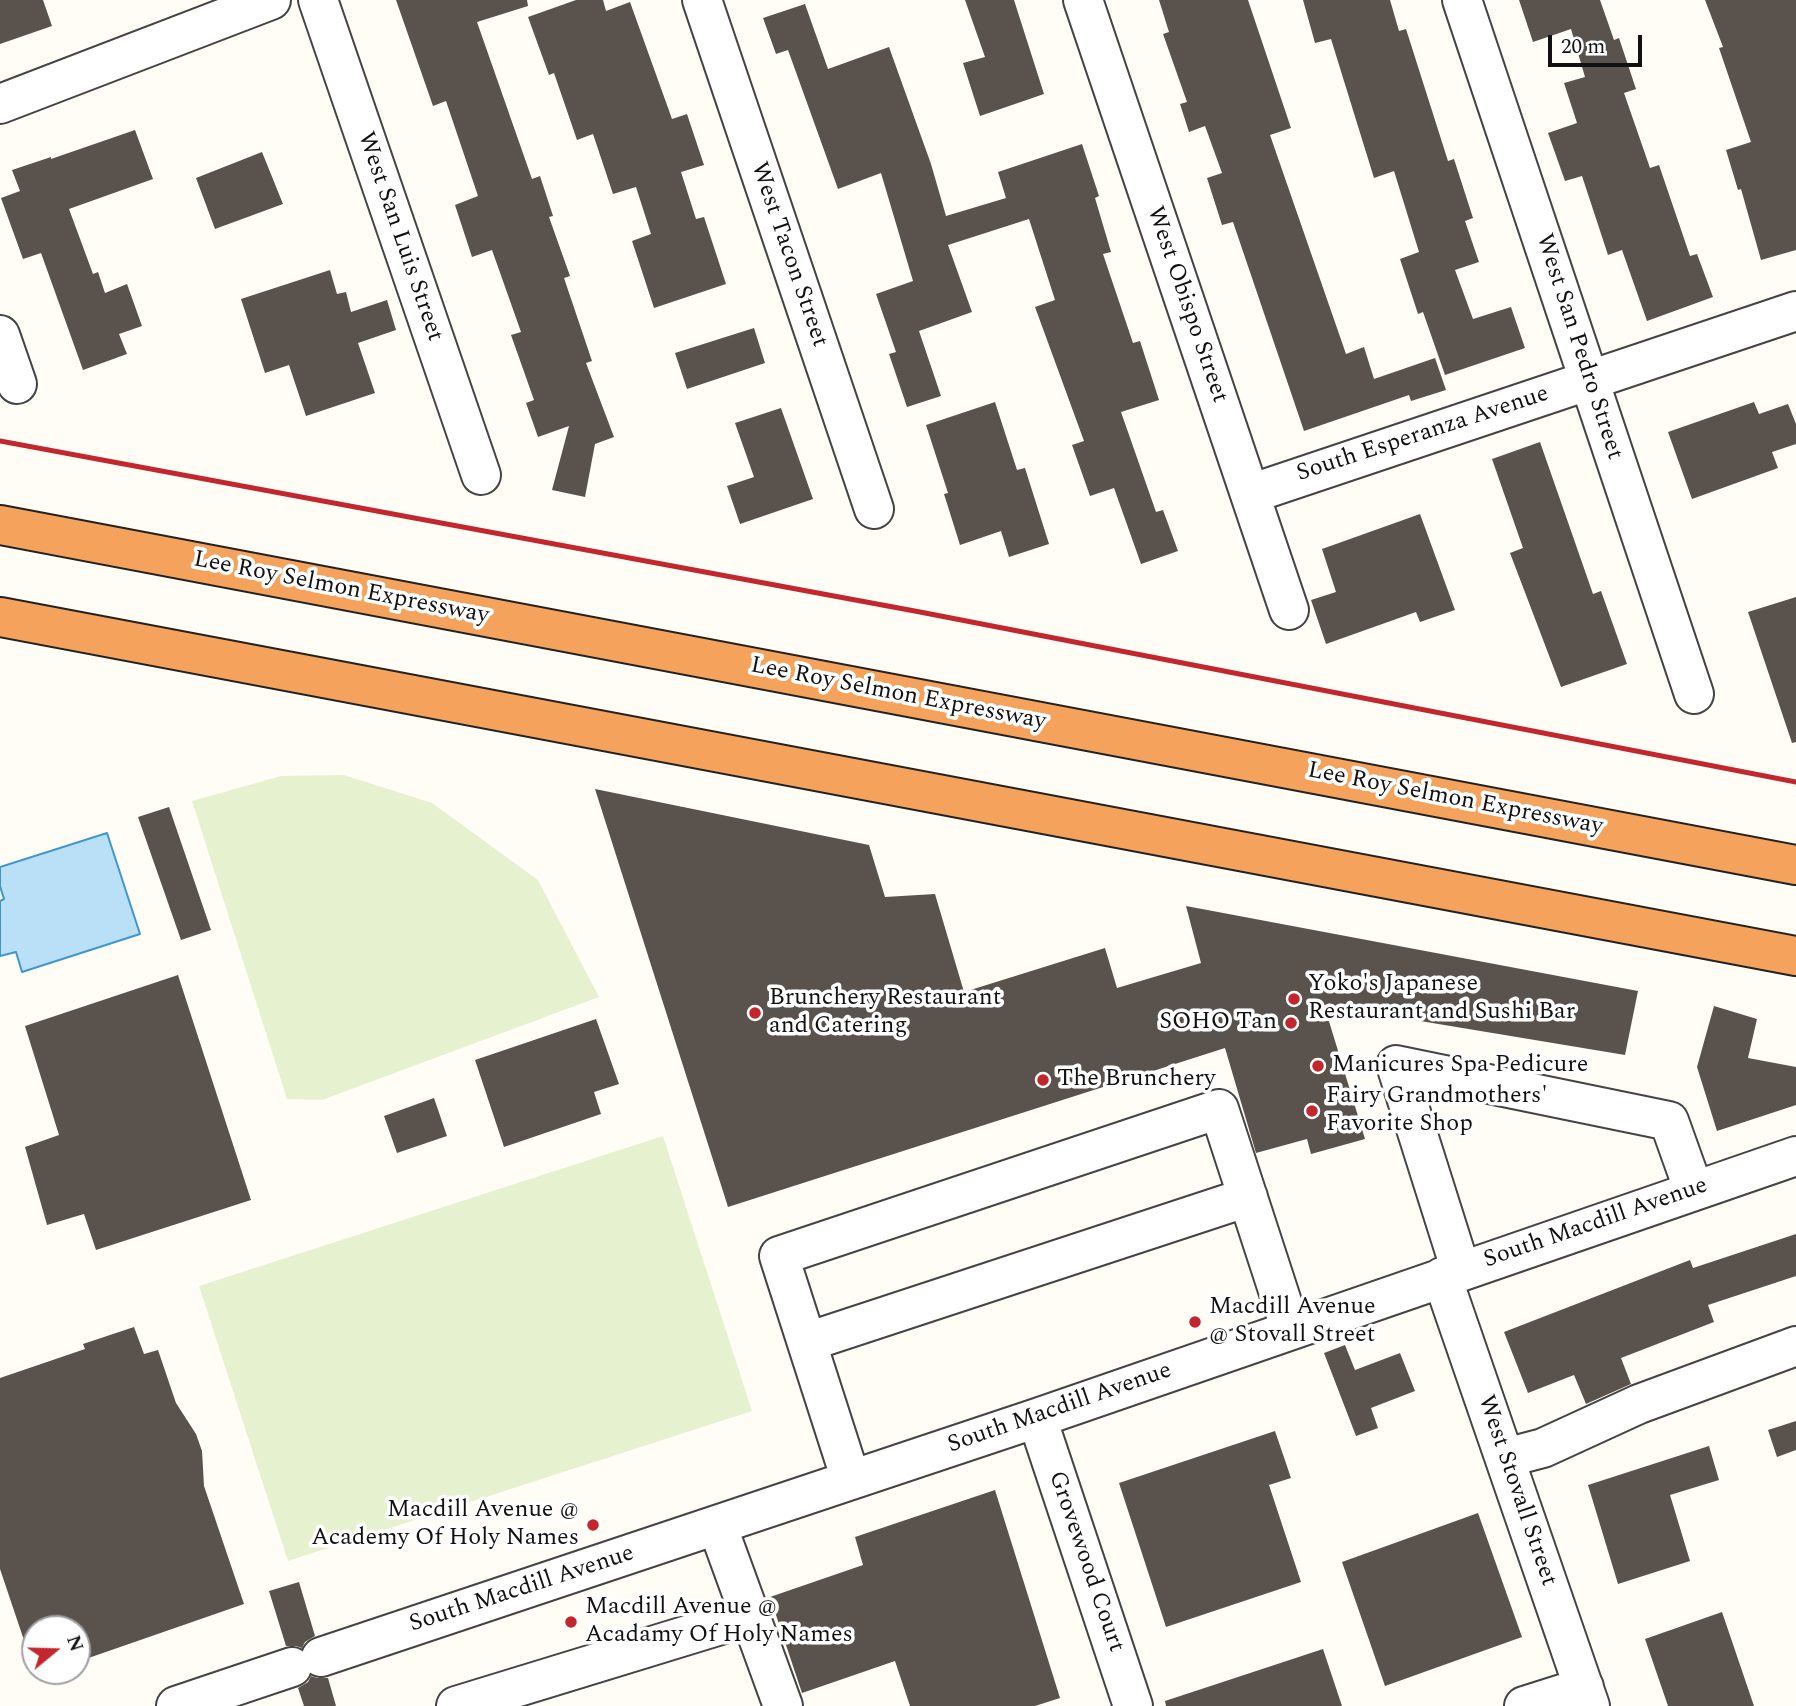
<!DOCTYPE html>
<html>
<head>
<meta charset="utf-8">
<style>
  body { margin:0 }
  #map { position:relative; width:1796px; height:1706px; overflow:hidden; background:#fffdf5; font-family:Spectral,serif }
  canvas { display:block }
  .north { position:absolute; left:21px; top:1615px; width:70px; height:70px; box-sizing:border-box; background:#fff; border:2px solid #a0a0a0; border-radius:50%; rotate:71deg; font-size:19px; font-weight:700; line-height:28px; text-align:center; color:#111 }
  .north::after { content:''; display:block; margin:auto; width:24px; height:32px; background:#c4262e; clip-path:polygon(50% 0,100% 100%,50% 72%,0 100%) }
  .scale { position:absolute; left:1548px; top:35px; width:94px; height:32px; box-sizing:border-box; border:4px solid #111; border-top:0; padding-left:9px; font-size:21px; line-height:24px; white-space:nowrap; color:#111; -webkit-text-stroke:5px #fff; paint-order:stroke }
</style>
</head>
<body>
<div id="map">
<canvas width="1796" height="1706"></canvas>
<div class="north">N</div>
<div class="scale">20 m</div>
</div>
<script>
const c = document.querySelector('canvas').getContext('2d');
c.lineJoin = 'round';
function paint(path, color) {
  c.fillStyle = color;
  c.fill(path, 'evenodd');
}
function stroke(path, color, width, dash) {
  c.strokeStyle = color;
  c.lineWidth = width;
  c.lineCap = dash ? 'butt' : 'round';
  c.setLineDash(dash || []);
  c.stroke(path);
}
function drawText(font, color, halo, rows, align = 'center') {
  c.font = font + ' Spectral,serif';
  c.lineWidth = 7;
  c.setLineDash([]);
  c.textBaseline = 'middle';
  c.strokeStyle = halo;
  c.fillStyle = color;
  for (const [text, x, y, turn = 0] of rows) {
    c.save();
    c.translate(x, y);
    c.rotate((+turn || 0) * Math.PI / 180);
    c.textAlign = isNaN(turn) ? turn : align;
    if (halo) c.strokeText(text, 0, 0);
    c.fillText(text, 0, 0);
    c.restore();
  }
}
const pitch = new Path2D(`
  M344,775L432,803L538,880L599,997L322,1100L287,1099L192,801L281,776Z
  M663,1136L752,1411L288,1561L199,1286Z`);
const water = new Path2D(`
  M107,833L140,934L22,972L16,952L0,956V901L4,899L0,886V867Z`);
const building = new Path2D(`
  M0,0H43L52,26L0,44Z
  M396,0H527L528,6L477,22L532,179L540,176L553,216L549,217L570,276L564,278L592,361L586,363L614,437L595,444L585,497L552,490L569,426L538,437L526,403L534,400L511,335L521,332L492,250L472,257L455,205L478,196L446,101L433,106Z
  M576,0H603L606,11L630,2L672,119L687,114L704,165L681,172L696,219L704,217L726,284L654,308L632,241L651,234L636,187L613,194L593,134L577,140L554,73L549,75L528,17Z
  M965,0H1014L1044,94L980,116L963,63L985,57Z
  M1159,0H1248L1291,128L1270,135L1346,354L1364,347L1374,379L1435,358L1446,390L1411,401L1409,395L1304,431L1233,222L1222,225L1207,178L1222,173L1205,126L1189,132L1180,104L1187,102L1163,34L1169,32Z
  M1303,0H1390L1399,31L1406,29L1448,161L1454,159L1473,218L1465,221L1479,262L1455,270L1473,319L1511,307L1525,348L1445,375L1423,312L1418,314L1400,259L1419,252L1394,171L1374,178L1331,39L1315,43Z
  M1519,0H1600L1614,40L1619,38L1636,89L1624,93L1650,168L1659,165L1690,256L1697,254L1713,297L1647,321L1622,250L1608,255L1582,176L1565,181L1548,133L1577,123L1564,83L1585,77L1571,29L1533,42Z
  M1705,0H1796V250L1761,260L1741,189L1738,190L1726,150L1751,142L1719,48L1723,47Z
  M805,4L828,69L889,47L931,164L946,216L1006,198L998,172L1082,144L1099,196L1095,198L1111,252L1103,254L1133,343L1140,341L1159,400L1121,412L1156,512L1163,510L1178,551L1141,564L1114,488L1090,496L1072,445L1084,441L1035,307L1055,300L1029,219L948,245L972,312L919,331L941,396L907,407L889,354L896,352L876,294L913,281L881,173L838,189L788,50L776,54L763,18Z
  M135,130L153,179L69,209L93,274L98,272L105,293L127,284L142,326L119,334L127,354L83,370L41,253L23,259L1,198L20,191L12,170L51,157V159Z
  M262,152L283,204L215,229L196,178Z
  M330,270L337,294L346,292L351,312L387,300L396,330L358,343L375,393L306,416L289,365L265,373L241,299Z
  M754,328L765,363L687,389L675,353Z
  M995,402L1017,470L1025,468L1049,544L1009,557L1001,531L960,545L944,494L948,493L926,425Z
  M1754,402L1759,414L1788,404L1796,424V444L1772,452L1778,468L1692,499L1668,432Z
  M781,408L813,499L740,524L727,486L754,477L735,423Z
  M1540,442L1593,594L1601,591L1627,664L1561,687L1510,553L1523,548L1492,459Z
  M1420,514L1455,610L1420,622L1416,612L1326,644L1311,600L1336,592L1322,549Z
  M1796,597V742L1792,743L1748,612Z
  M595,789L869,845L885,897L935,894L964,992L1105,948L1117,988L1201,963L1186,906L1638,991L1625,1055L1324,1005L1365,1139L1311,1154L1307,1139L1256,1153L1225,1048L728,1207Z
  M169,807L211,930L181,940L138,817Z
  M178,975L251,1200L96,1250L84,1214L47,1225L25,1147L59,1135L25,1026Z
  M1714,1006L1757,1019L1748,1058L1796,1067V1105L1717,1131L1697,1067Z
  M596,1019L619,1084L594,1092L601,1114L504,1147L475,1060Z
  M434,1098L447,1136L397,1153L384,1116Z
  M1796,1234V1276L1708,1305L1714,1322L1621,1358L1631,1384L1586,1404L1574,1375L1528,1393L1504,1332L1690,1260L1693,1268Z
  M134,1327L144,1354L158,1350L176,1403L196,1434L202,1451L204,1486L244,1604L77,1662V1629H35V1671H49L36,1676L0,1569V1378L85,1349L83,1344Z
  M1345,1345L1355,1370L1400,1353L1415,1391L1371,1408L1378,1428L1356,1436L1324,1353Z
  M1796,1421V1450L1777,1457L1768,1430Z
  M1275,1431L1291,1478L1269,1485L1301,1582L1166,1627L1119,1483Z
  M1709,1446L1719,1480L1670,1495L1690,1561L1618,1584L1588,1485Z
  M995,1490L1060,1698L1035,1706H910L895,1661L802,1693L770,1597L863,1565L855,1537Z
  M1478,1513L1522,1637L1385,1686L1342,1562Z
  M299,1582L315,1636L305,1642L302,1648L296,1646H286L269,1591Z
  M1722,1612L1754,1706H1668L1645,1639Z
  M1323,1649L1342,1706H1166L1165,1701Z
  M311,1676L317,1678H328L336,1706H304L298,1688L308,1682Z`);
const minor = new Path2D(`
  M318,0L481,475
  M702,0L874,509
  M1083,0L1289,610
  M1462,0L1694,694
  M0,104L271,0
  M0,335L17,384
  M1250,494L1796,311
  M1461,1271L1396,1065L1669,1121L1694,1191
  M1442,1277L1590,1706
  M807,1342L1248,1197
  M1037,1418L1133,1706
  M1505,1458L1543,1448L1639,1404L1796,1346
  M851,1480L779,1256L1219,1109L1291,1330
  M717,1525L783,1706
  M321,1657L1037,1418L1796,1156
  M176,1706L292,1667
  M456,1706L750,1616
  M1524,1706L1584,1687`);
const highway = new Path2D(`
  M0,525L1796,865
  M0,617L1796,956`);
const rail = new Path2D(`
  M0,441L920,612L1796,782`);
const markers = [
  [1294,999,7,"#c4262e"],
  [755,1013,7,"#c4262e"],
  [1291,1023,7,"#c4262e"],
  [1318,1066,7,"#c4262e"],
  [1043,1080,7,"#c4262e"],
  [1312,1111,7,"#c4262e"],
  [1195,1322,7,"#c4262e"],
  [593,1525,7,"#c4262e"],
  [571,1622,7,"#c4262e"]
];
const streetNames = [
  ["West San Luis Street",399,237,71],
  ["West Tacon Street",788,255,71],
  ["West Obispo Street",1186,305,71],
  ["West San Pedro Street",1578,347,72],
  ["South Esperanza Avenue",1423,435,-18],
  ["Lee Roy Selmon Expressway",341,589,11],
  ["Lee Roy Selmon Expressway",898,695,11],
  ["Lee Roy Selmon Expressway",1455,800,11],
  ["South Macdill Avenue",1596,1224,-19],
  ["South Macdill Avenue",1060,1409,-19],
  ["West Stovall Street",1516,1491,71],
  ["Grovewood Court",1085,1562,71],
  ["South Macdill Avenue",522,1590,-18]
];
const poiNames = [
  ["Yoko's Japanese",1308,985],
  ["Restaurant and Sushi Bar",1308,1013],
  ["Brunchery Restaurant",769,999],
  ["and Catering",769,1027],
  ["SOHO Tan",1277,1023,"right"],
  ["Manicures Spa Pedicure",1332,1066],
  ["The Brunchery",1057,1080],
  ["Fairy Grandmothers'",1326,1097],
  ["Favorite Shop",1326,1125],
  ["Macdill Avenue",1209,1308],
  ["@ Stovall Street",1209,1336],
  ["Macdill Avenue @",579,1511,"right"],
  ["Academy Of Holy Names",579,1539,"right"],
  ["Macdill Avenue @",585,1608],
  ["Acadamy Of Holy Names",585,1636]
];
paint(pitch, '#e6f2cf');
paint(water, '#b9e0f7');
stroke(water, '#3f96cf', 2);
paint(building, '#5a524d');
stroke(minor, '#444', 42);
stroke(highway, '#222', 42);
stroke(minor, '#fff', 38);
stroke(highway, '#f5a25d', 38);
stroke(rail, '#c4262e', 5);
for (const [x, y, r, color] of markers) {
  const dot = new Path2D();
  dot.arc(x, y, r, 0, 2 * Math.PI);
  c.fillStyle = color;
  c.fill(dot);
  stroke(dot, '#fff', 2.5);
}
drawText('24px', '#111', '#fff', streetNames);
drawText('24px', '#111', '#fff', poiNames, 'left');
</script>
</body>
</html>
